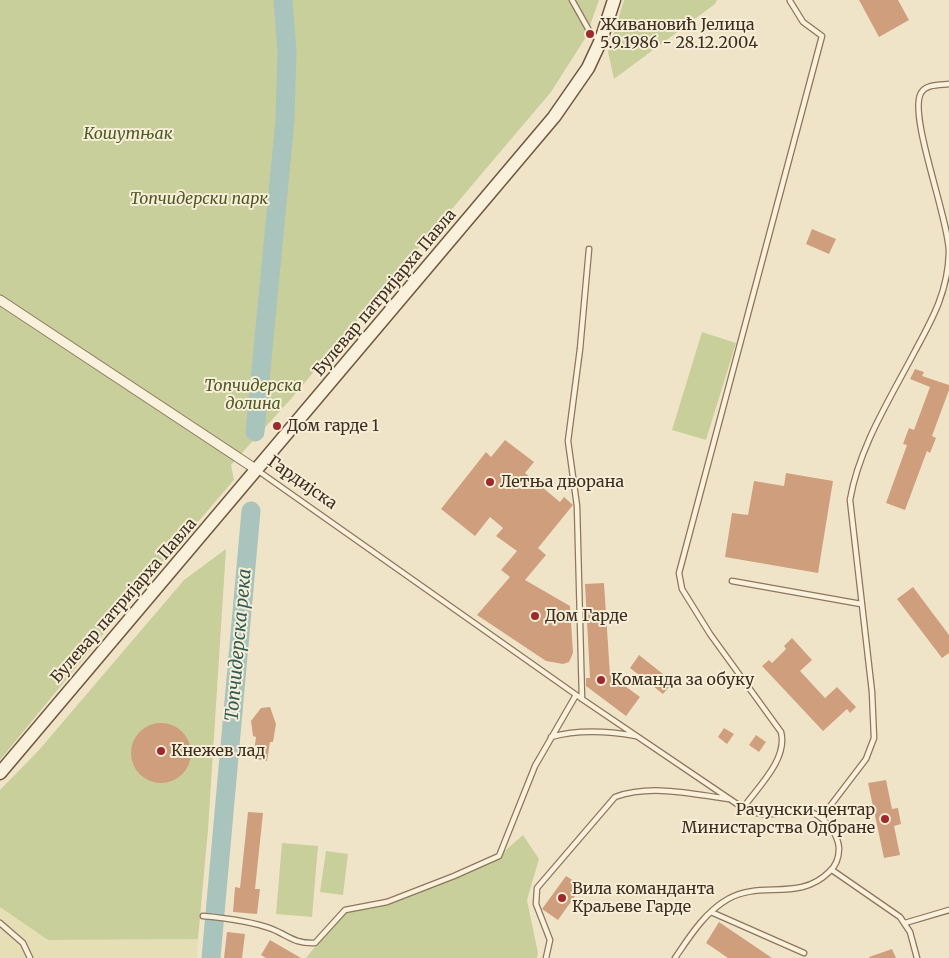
<!DOCTYPE html>
<html>
<head>
<meta charset="utf-8">
<style>
  body { margin:0 }
  canvas { display:block; background:#f0e4c8 }
</style>
</head>
<body>
<canvas width="949" height="958"></canvas>
<script>
const c = document.querySelector('canvas').getContext('2d');
c.lineJoin = 'round';
function paint(path, color) {
  c.fillStyle = color;
  c.fill(path, 'evenodd');
}
function stroke(path, color, width, dash) {
  c.strokeStyle = color;
  c.lineWidth = width;
  c.lineCap = dash ? 'butt' : 'round';
  c.setLineDash(dash || []);
  c.stroke(path);
}
function drawText(font, color, halo, rows, align = 'center') {
  c.font = font + ' Merriweather,serif';
  c.lineWidth = 4;
  c.setLineDash([]);
  c.textBaseline = 'middle';
  c.strokeStyle = halo;
  c.fillStyle = color;
  for (const [text, x, y, turn = 0] of rows) {
    c.save();
    c.translate(x, y);
    c.rotate((+turn || 0) * Math.PI / 180);
    c.textAlign = isNaN(turn) ? turn : align;
    if (halo) c.strokeText(text, 0, 0);
    c.fillText(text, 0, 0);
    c.restore();
  }
}
const farmland = new Path2D(`
  M0,907L48,940L198,939L197,958H0Z`);
const green = new Path2D(`
  M0,0H599L586,37L551,92L290,400L231,465L234,480L142,587L0,760Z
  M624,0H717L715,4L614,79L608,52Z
  M702,332L736,343L706,440L672,430Z
  M226,549L208,830L198,939L48,940L0,907V790L39,750L184,580Z
  M523,835L539,859L527,900L538,953L537,958H306L345,910L387,902L499,856Z
  M282,843L318,846L312,917L276,914Z
  M326,851L348,854L343,895L320,892Z`);
const river = new Path2D(`
  M255,432L285,120L287,52L283,0
  M211,958L251,511`);
const building = new Path2D(`
  M859,0H898L909,20L879,37Z
  M812,229L836,239L829,254L806,244Z
  M915,369L924,372L922,376L949,385V390L932,436L936,438L930,453L927,451L905,510L886,503L907,445L903,444L909,428L914,430L930,387L910,379Z
  M505,440L534,462L525,473L560,502L564,497L573,505L538,548L546,555L525,580L570,606L573,653L569,662L563,664L546,661L477,615L510,577L501,570L517,551L496,536L503,528L490,517L475,536L441,509L486,452L491,457Z
  M786,473L833,481L818,573L725,557L732,513L748,515L754,481L784,486Z
  M604,583L610,675L640,697L626,716L586,686V678H590L585,584Z
  M913,587L949,635V653L942,658L897,599Z
  M792,638L812,660L800,671L825,698L837,687L856,707L850,713L847,709L823,731L762,666L769,660L772,663L786,649L784,646Z
  M639,655L673,682L663,694L630,668Z
  M270,707L276,724L273,742H270L267,761L253,759L256,737L253,736L251,721L261,708Z
  M131 753a30 30 0 1 1 60 0a30 30 0 1 1-60 0Z
  M724,728L734,734L727,744L718,737Z
  M756,735L766,742L759,752L749,745Z
  M886,780L892,809L898,808L901,824L894,826L900,855L884,858L868,783Z
  M248,812L263,813L255,889H260L257,914L233,912L235,887L240,888Z
  M566,876L582,886L558,920L542,909Z
  M719,922L772,958H728L706,943Z
  M227,932L245,934L242,958H224Z
  M270,940L301,958H266L261,955Z
  M892,949L896,958H870L869,957Z`);
const service = new Path2D(`
  M572,0L591,34L599,39
  M257,470L582,699L743,808C772,824 796,802 817,815C828,822 838,835 839,848C839,858 836,866 829,872C799,902 761,880 728,899C705,912 690,936 675,958
  M732,581L861,604
  M582,699L577,506L568,441L580,349L589,249
  M551,737C579,729 608,731 636,736
  M743,808C758,787 788,759 781,732L710,634L682,589L679,573L822,36L803,22L790,1
  M821,818L866,759L874,738L872,692L850,500C859,447 890,399 915,351C933,318 948,291 949,252C949,219 908,115 921,93C926,84 940,85 949,84
  M832,870L900,917L910,932L917,958
  M711,912L804,953
  M203,916C225,918 251,921 272,929C289,936 295,944 315,943L345,910L387,902L454,876L499,856L535,766L576,695
  M0,923L23,943L30,958
  M905,923L949,910
  M546,958L550,940L536,904L537,888L615,797C651,784 691,794 729,799`);
const minor = new Path2D(`
  M0,300L257,470`);
const secondary = new Path2D(`
  M0,773L554,117L588,68L601,40L614,0`);
const markers = [
  [590,34,5,"#9e2a2b"],
  [277,426,5,"#9e2a2b"],
  [490,482,5,"#9e2a2b"],
  [535,616,5,"#9e2a2b"],
  [601,680,5,"#9e2a2b"],
  [161,751,5,"#9e2a2b"],
  [885,819,5,"#9e2a2b"],
  [562,898,5,"#9e2a2b"]
];
const poiNames = [
  ["Живановић Јелица",600,25],
  ["5.9.1986 - 28.12.2004",600,43],
  ["Дом гарде 1",287,426],
  ["Летња дворана",500,482],
  ["Дом Гарде",545,616],
  ["Команда за обуку",611,680],
  ["Кнежев лад",171,751],
  ["Рачунски центар",875,810,"right"],
  ["Министарства Одбране",875,828,"right"],
  ["Вила команданта",572,889],
  ["Краљеве Гарде",572,907]
];
const parkNames = [
  ["Кошутњак",128,134],
  ["Топчидерски парк",199,199],
  ["Топчидерска",253,386],
  ["долина",253,404]
];
const streetNames = [
  ["Булевар патријарха Павла",385,293,-50],
  ["Гардијска",302,483,35],
  ["Булевар патријарха Павла",124,601,-49]
];
const waterNames = [
  ["Топчидерска река",239,645,-85]
];
paint(farmland, '#e6deb5');
paint(green, '#c9cf9b');
stroke(river, '#a9c4bc', 19);
paint(building, '#cf9f7d');
stroke(service, '#8d765c', 7);
stroke(minor, '#8d765c', 11);
stroke(secondary, '#6f573f', 15);
stroke(service, '#faf1dc', 4.5);
stroke(minor, '#faf1dc', 9);
stroke(secondary, '#faf1dc', 12);
for (const [x, y, r, color] of markers) {
  const dot = new Path2D();
  dot.arc(x, y, r, 0, 2 * Math.PI);
  c.fillStyle = color;
  c.fill(dot);
  stroke(dot, '#f7eed8', 2);
}
drawText('16px', '#3d2e20', '#f7eed8', poiNames, 'left');
drawText('italic 16px', '#4d5a26', '#f7eed8', parkNames);
drawText('16px', '#3d2e20', '#f7eed8', streetNames);
drawText('italic 18px', '#2f5d5a', '#f7eed8', waterNames);
</script>
</body>
</html>
